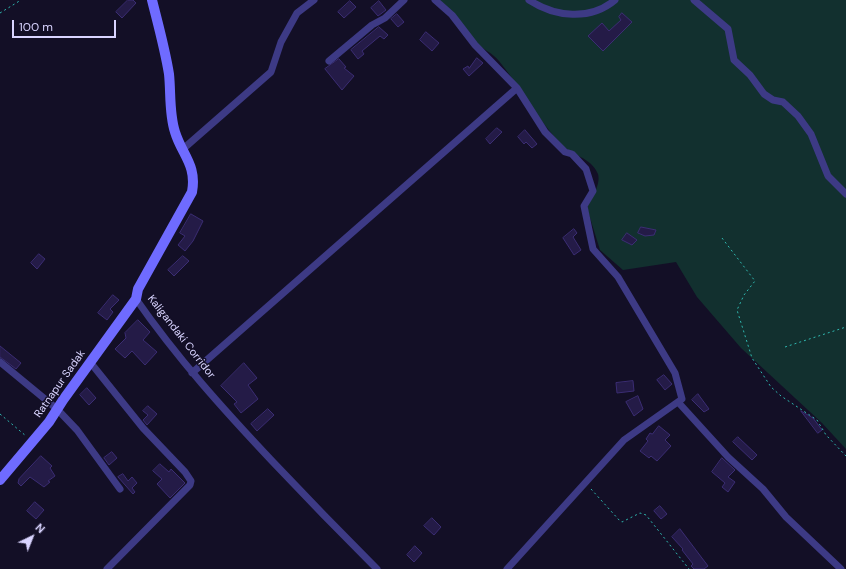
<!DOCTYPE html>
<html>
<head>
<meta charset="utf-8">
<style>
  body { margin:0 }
  #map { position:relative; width:846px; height:569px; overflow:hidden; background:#130f26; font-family:"DM Sans",sans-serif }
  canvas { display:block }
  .north { position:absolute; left:12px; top:517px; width:40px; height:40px; -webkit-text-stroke:3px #130f26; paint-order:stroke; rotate:43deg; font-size:11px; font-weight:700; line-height:16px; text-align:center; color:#d9d4ff }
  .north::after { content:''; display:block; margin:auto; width:14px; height:18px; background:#d9d4ff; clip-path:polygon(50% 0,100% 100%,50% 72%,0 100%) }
  .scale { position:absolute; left:12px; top:20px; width:104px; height:18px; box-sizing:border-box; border:2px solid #d9d4ff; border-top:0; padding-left:5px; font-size:12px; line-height:14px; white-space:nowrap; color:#d9d4ff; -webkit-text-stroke:3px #130f26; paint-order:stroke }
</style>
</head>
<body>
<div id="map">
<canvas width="846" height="569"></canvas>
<div class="north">N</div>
<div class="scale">100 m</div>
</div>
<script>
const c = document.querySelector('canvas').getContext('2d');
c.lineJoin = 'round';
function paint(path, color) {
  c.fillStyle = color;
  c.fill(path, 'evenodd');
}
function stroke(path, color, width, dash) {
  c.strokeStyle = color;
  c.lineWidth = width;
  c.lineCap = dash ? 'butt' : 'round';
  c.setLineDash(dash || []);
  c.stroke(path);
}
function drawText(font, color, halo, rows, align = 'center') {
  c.font = font + ' "DM Sans",sans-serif';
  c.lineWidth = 3;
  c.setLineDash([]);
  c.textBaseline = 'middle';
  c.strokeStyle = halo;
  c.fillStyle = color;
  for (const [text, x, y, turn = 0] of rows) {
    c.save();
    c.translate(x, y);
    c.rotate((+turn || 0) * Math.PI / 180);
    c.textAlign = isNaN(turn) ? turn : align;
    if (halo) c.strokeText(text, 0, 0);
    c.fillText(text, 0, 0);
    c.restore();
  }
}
const green = new Path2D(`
  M440,0H846V449L822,423L741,348L697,297L676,262L623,270L600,250L587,208C591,199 601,185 598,174C591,157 572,156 561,144C537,119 521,88 499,61C493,53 482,49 475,42C463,29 451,14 440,0Z`);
const building = new Path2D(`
  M128,0H133L136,3L122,18L116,12Z
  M350,1L356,7L344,18L338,12Z
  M379,1L386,10L378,16L371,8Z
  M622,13L632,22L603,51L588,36L602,23L609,31L621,20L619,17Z
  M397,14L404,22L398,27L391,19Z
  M379,27L388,35L384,39L380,36L362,51L364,54L358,59L351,50Z
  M426,32L439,43L432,51L420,40Z
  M477,58L483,63L469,76L463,69L468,66L469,68Z
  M339,59L346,67L344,68L354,76L342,90L325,69Z
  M497,128L502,132L490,144L486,139Z
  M525,130L537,144L532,148L526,142L524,144L518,137Z
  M191,214L203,221L193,241L185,251L178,245L185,236L180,233Z
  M641,227L656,230L654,235L645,236L638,233Z
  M574,229L577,233L573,237L581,250L574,255L563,238Z
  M627,233L637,240L632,245L622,240Z
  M39,254L45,259L37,269L31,263Z
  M183,256L189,261L174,276L168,270Z
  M113,295L119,300L110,309L113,312L107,320L98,313Z
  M138,320L150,332L143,340L157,352L145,365L132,351L125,358L115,349L126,338L125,333Z
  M0,346L21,363L16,369L0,357Z
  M244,363L257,378L248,385L258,399L241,413L234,404L237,402L221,386Z
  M664,375L672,384L665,390L657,380Z
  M633,381L634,391L617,393L616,383Z
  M87,388L96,398L89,405L80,395Z
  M698,394L709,409L704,412L692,400Z
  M638,396L643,409L634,416L626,402Z
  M148,406L157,414L147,425L143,420L148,415L143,411Z
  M268,409L274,415L257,431L251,424Z
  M801,411L813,418L822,430L818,433Z
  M659,426L670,435L665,440L671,446L657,461L651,456L649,458L640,451L648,441L646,439L650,433L652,434Z
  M738,437L757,455L752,460L733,442Z
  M112,452L117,458L109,465L104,458Z
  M41,456L52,466L50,468L55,476L48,481L50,482L44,487L30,477L21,486L18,483L19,479Z
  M722,458L735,470L728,477L735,482L728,492L722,487L725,483L712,472Z
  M160,464L169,472L171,469L185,483L170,498L157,484L162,479L153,471Z
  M123,474L128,481L132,477L137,483L132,488L135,492L133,494L118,477Z
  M35,502L44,510L36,519L27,511Z
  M660,506L667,514L661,519L654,511Z
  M432,518L441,527L434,535L424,526Z
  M680,529L708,566L704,569H694L691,566L693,564L682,550L683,549L672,537Z
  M415,546L422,553L414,562L407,555Z`);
const path = new Path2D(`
  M0,13L21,0
  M722,238L755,281L744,295L737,310L752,358L771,387L781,396L817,420L826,435L846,456
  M785,347L846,327
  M0,414L26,436
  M591,489L620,521L622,522L640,513L646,515L689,569`);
const minor = new Path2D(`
  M435,0L452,15L475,45L517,88L545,132L565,152L572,154L586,169L593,191L584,206L593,249L618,277L675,373L682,399L624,440L507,569
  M529,0C555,17 590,21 615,0
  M694,0L728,29L734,60L750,75L764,94L773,100L783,102L798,116L811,134L828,176L846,194
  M329,61L372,25L385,18L404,0
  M183,149L271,72L281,42L297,13L314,0
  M136,299C177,358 224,410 273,462C307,498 342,534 377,569
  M0,362L57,409L77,430L120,489
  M90,362L143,428L185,472L191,481L190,485L107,569
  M192,373L517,88
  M678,402L728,457L763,489L786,517L841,569`);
const secondary = new Path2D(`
  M0,480L49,422L63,400L136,299L138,289L192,192C197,165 182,155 175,132C169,114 171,93 169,74C165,49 158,24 152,0`);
const streetNames = [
  ["Kaligandaki Corridor",181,337,52],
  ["Ratnapur Sadak",60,384,-55]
];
paint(green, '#12302f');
paint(building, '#241b47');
stroke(building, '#3b2d73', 1);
stroke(path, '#2fb8b0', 1, [2, 3]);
stroke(minor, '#3d3a85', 7);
stroke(secondary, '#6f6bff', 10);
drawText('11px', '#d9d4ff', '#130f26', streetNames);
</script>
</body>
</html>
